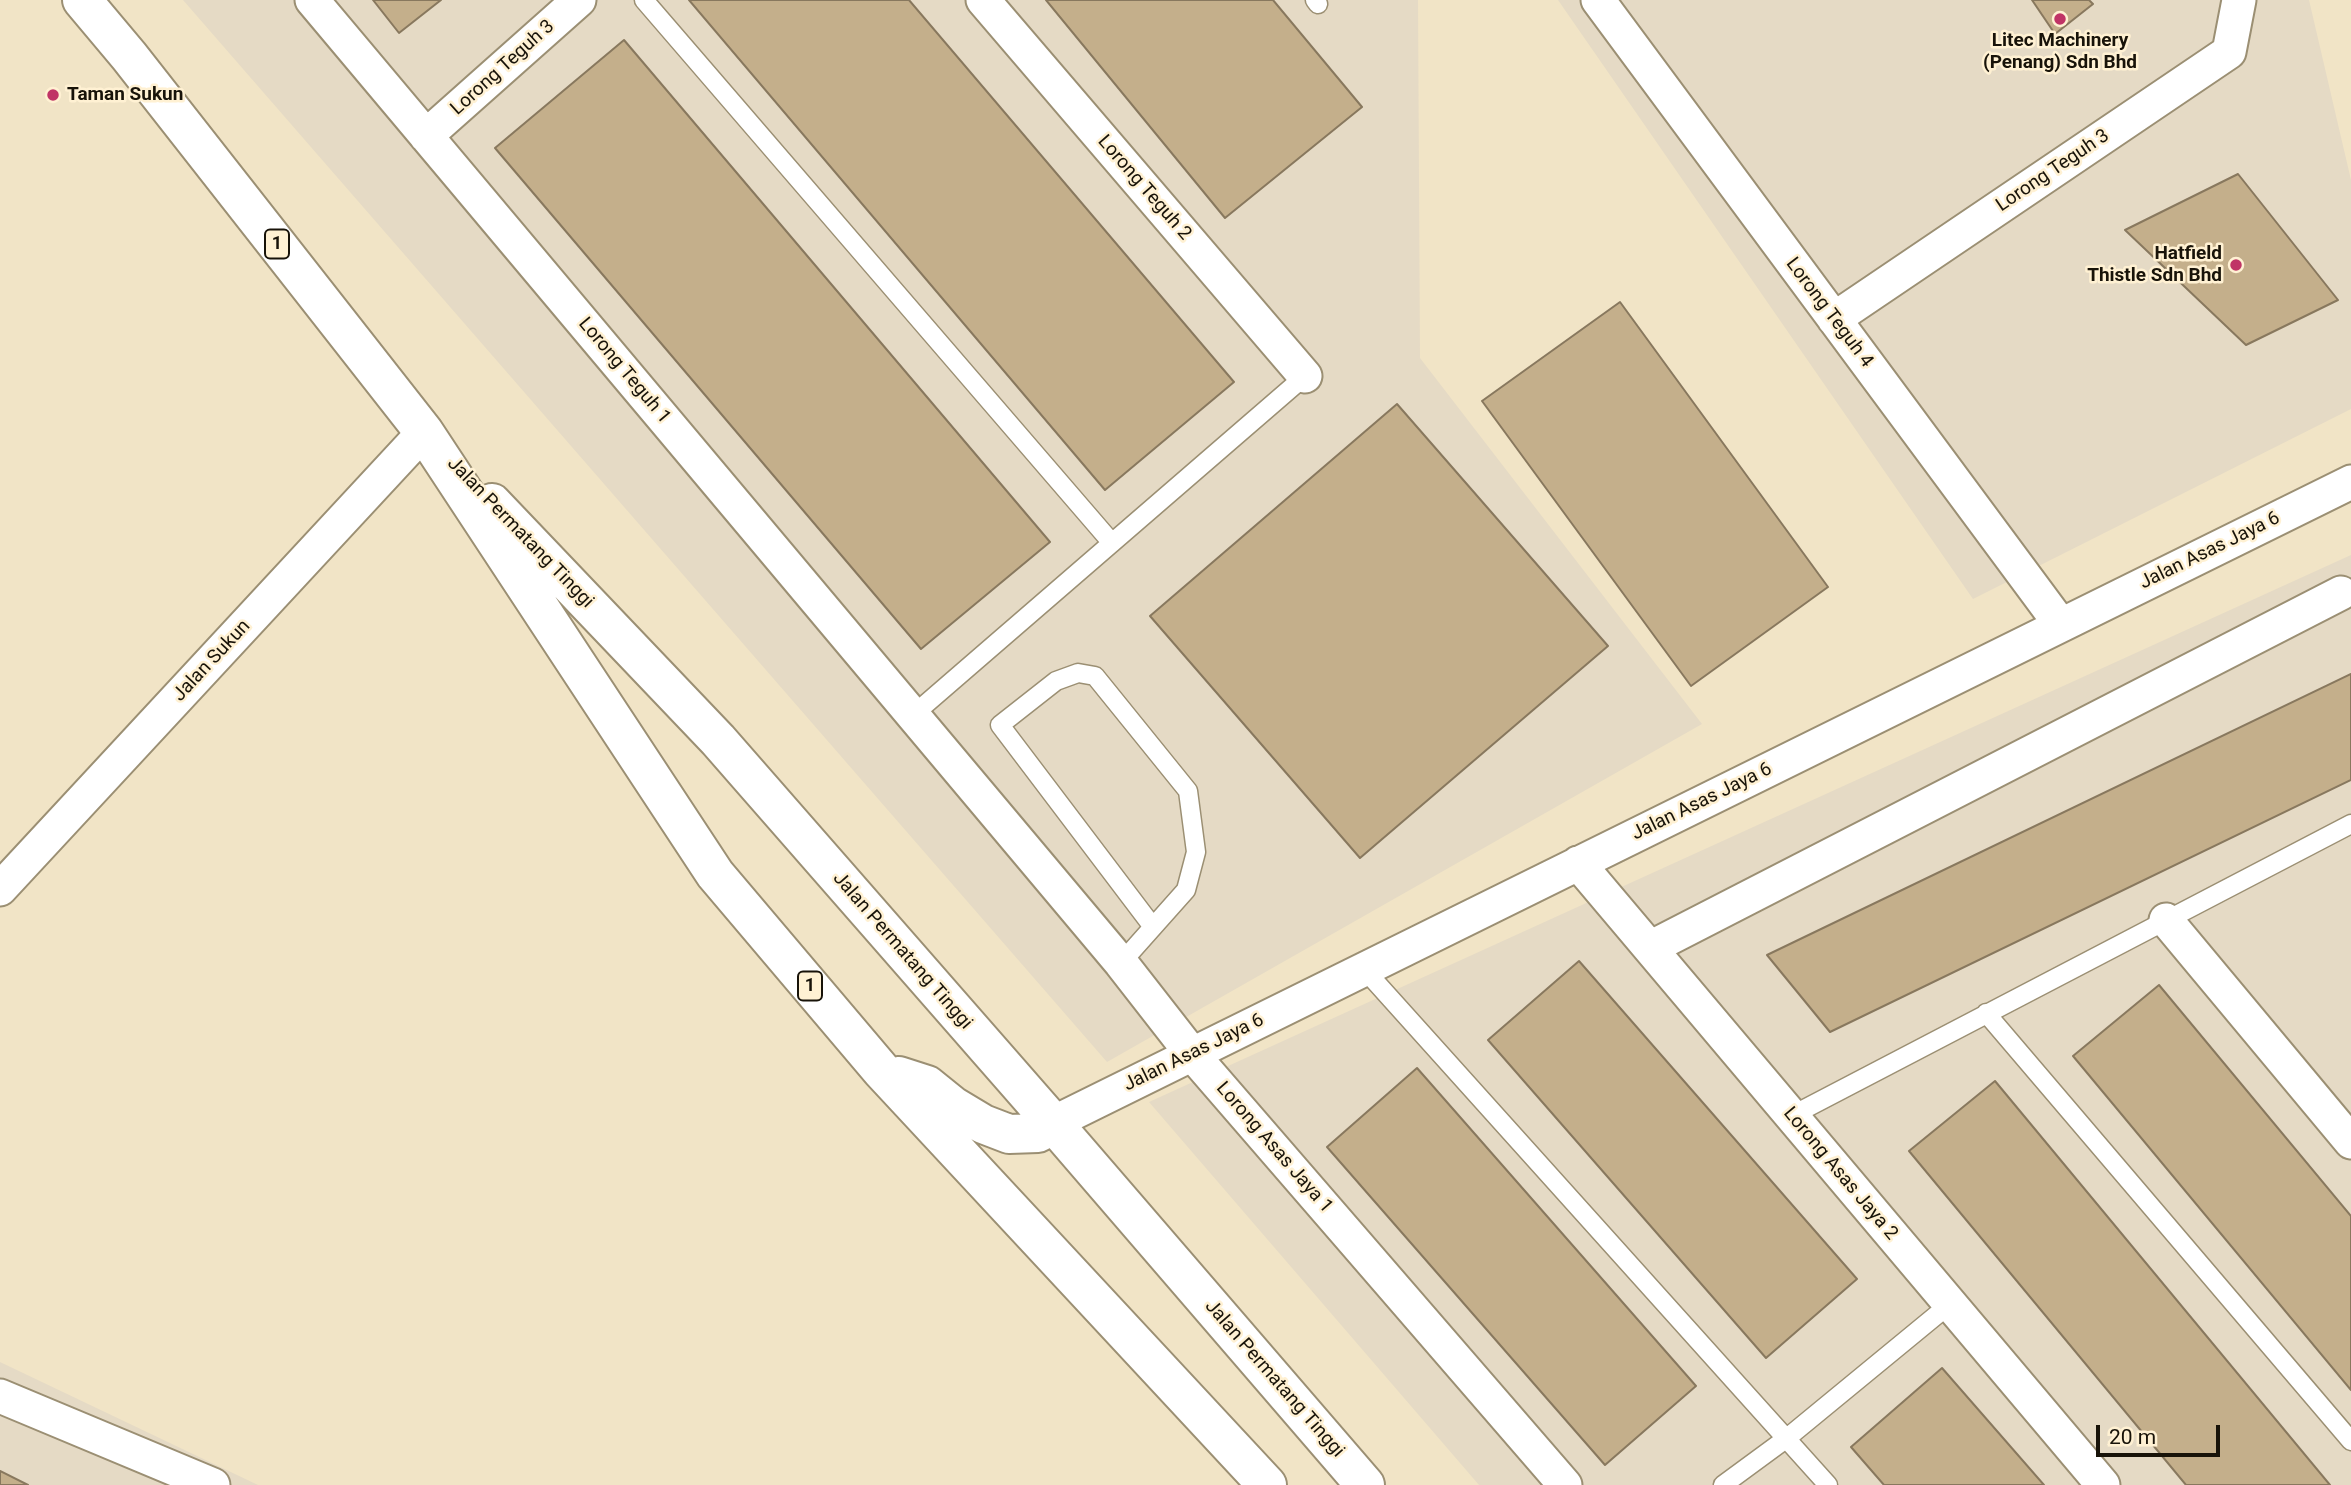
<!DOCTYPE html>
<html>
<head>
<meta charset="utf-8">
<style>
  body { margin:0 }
  #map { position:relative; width:2351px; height:1485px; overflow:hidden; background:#f1e4c6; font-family:Roboto,sans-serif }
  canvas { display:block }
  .scale { position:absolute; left:2096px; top:1425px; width:124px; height:32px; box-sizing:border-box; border:4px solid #181309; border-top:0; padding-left:9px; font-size:21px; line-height:24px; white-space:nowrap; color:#181309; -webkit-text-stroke:5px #fff1d3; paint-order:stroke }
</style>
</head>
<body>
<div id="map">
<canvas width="2351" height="1485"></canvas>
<div class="scale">20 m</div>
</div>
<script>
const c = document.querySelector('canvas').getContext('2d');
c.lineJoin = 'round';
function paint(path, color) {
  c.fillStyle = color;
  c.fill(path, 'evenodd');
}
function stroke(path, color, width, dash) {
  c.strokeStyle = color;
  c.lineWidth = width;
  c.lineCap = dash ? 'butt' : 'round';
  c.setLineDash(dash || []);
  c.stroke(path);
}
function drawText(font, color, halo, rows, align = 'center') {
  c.font = font + ' Roboto,sans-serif';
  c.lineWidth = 5;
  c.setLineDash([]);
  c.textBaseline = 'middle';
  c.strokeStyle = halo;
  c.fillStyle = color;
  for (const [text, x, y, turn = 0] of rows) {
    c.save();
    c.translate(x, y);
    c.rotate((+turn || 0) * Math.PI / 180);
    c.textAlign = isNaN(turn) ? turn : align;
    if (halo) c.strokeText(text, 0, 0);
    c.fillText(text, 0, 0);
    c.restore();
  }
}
const industrial = new Path2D(`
  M183,0H1418L1420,358L1702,724L1107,1062Z
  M1558,0H2309L2351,180V409L1973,599Z
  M2351,555V1485H1479L1149,1102Z
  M0,1362L258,1485H0Z`);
const building = new Path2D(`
  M373,0H441L399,33Z
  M689,0H909L1234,382L1105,490Z
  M1046,0H1273L1362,107L1225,218Z
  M2032,0H2089L2093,4L2055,34Z
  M624,40L1050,542L921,649L495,148Z
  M2238,174L2338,300L2246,345L2125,230Z
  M1620,302L1828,587L1691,686L1482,401Z
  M1397,404L1608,646L1360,858L1150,616Z
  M2351,674V780L1830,1032L1767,955Z
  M1579,961L1857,1279L1766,1358L1488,1040Z
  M2159,985L2351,1216V1390L2073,1056Z
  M1417,1068L1696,1386L1605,1465L1327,1147Z
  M1995,1081L2330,1485H2186L1909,1151Z
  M1942,1368L2044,1485H1884L1851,1447Z
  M0,1471L28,1485H0Z`);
const service = new Path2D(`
  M644,0L1112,543
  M1315,0L1318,4
  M913,715L1305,376
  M1121,963L1186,890L1196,852L1188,791L1095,676L1078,673L1056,681L1000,725L1153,927
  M1364,969L1828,1485
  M1986,1013L2351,1441
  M1791,1116L2351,824
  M1723,1485L1787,1438L1950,1304`);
const minor = new Path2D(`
  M312,0L1121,963L1192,1054L1565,1485
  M983,0L1305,376
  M1598,0L2061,625
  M426,136L579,0
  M1834,319L2229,52L2239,0
  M1578,863L2103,1485
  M0,889L424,432
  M2166,920L2351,1142
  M1650,948L2341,593
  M1053,1123L2351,482
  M0,1396L213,1485`);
const trunk = new Path2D(`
  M82,0L129,56L424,432L715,874L881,1070L1267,1485
  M492,503L718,740L1053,1123L1365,1485
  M899,1076L927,1085L953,1106L983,1124L1009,1134L1038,1133L1053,1123`);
const markers = [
  [2060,19,7,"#c03466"],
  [53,95,7,"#c03466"],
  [2236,265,7,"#c03466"]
];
const shields = [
  [277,244,24],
  [810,986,24]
];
const shieldNames = [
  ["1",277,244],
  ["1",810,986]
];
const poiNames = [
  ["Litec Machinery",2060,41],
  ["(Penang) Sdn Bhd",2060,63],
  ["Taman Sukun",67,95,"left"],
  ["Hatfield",2222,254,"right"],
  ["Thistle Sdn Bhd",2222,276,"right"]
];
const streetNames = [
  ["Lorong Teguh 3",503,68,-42],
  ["Lorong Teguh 3",2053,171,-34],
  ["Lorong Teguh 2",1144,188,49],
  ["Lorong Teguh 4",1829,313,53],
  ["Lorong Teguh 1",624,371,50],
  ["Jalan Permatang Tinggi",520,533,46],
  ["Jalan Asas Jaya 6",2210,551,-26],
  ["Jalan Sukun",212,661,-47],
  ["Jalan Asas Jaya 6",1702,802,-26],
  ["Jalan Permatang Tinggi",902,951,49],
  ["Jalan Asas Jaya 6",1194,1053,-26],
  ["Lorong Asas Jaya 1",1274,1148,49],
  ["Lorong Asas Jaya 2",1840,1174,50],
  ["Jalan Permatang Tinggi",1274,1379,49]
];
paint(industrial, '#e5dac5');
paint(building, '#c4af8b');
stroke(building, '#88785e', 2);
stroke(service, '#9b8f73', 21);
stroke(minor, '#9b8f73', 37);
stroke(trunk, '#9b8f73', 42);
stroke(service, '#fff', 18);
stroke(minor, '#fff', 33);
stroke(trunk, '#fff', 38);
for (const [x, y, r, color] of markers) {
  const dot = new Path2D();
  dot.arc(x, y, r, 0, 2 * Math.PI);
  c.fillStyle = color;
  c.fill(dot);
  stroke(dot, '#fff1d3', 2.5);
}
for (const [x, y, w] of shields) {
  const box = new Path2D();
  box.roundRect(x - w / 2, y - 14.5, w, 29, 5);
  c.fillStyle = '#fff1d3';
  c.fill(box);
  stroke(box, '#181309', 2);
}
drawText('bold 18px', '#181309', null, shieldNames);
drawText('bold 19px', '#181309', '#fff1d3', poiNames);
drawText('19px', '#181309', '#fff1d3', streetNames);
</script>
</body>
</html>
